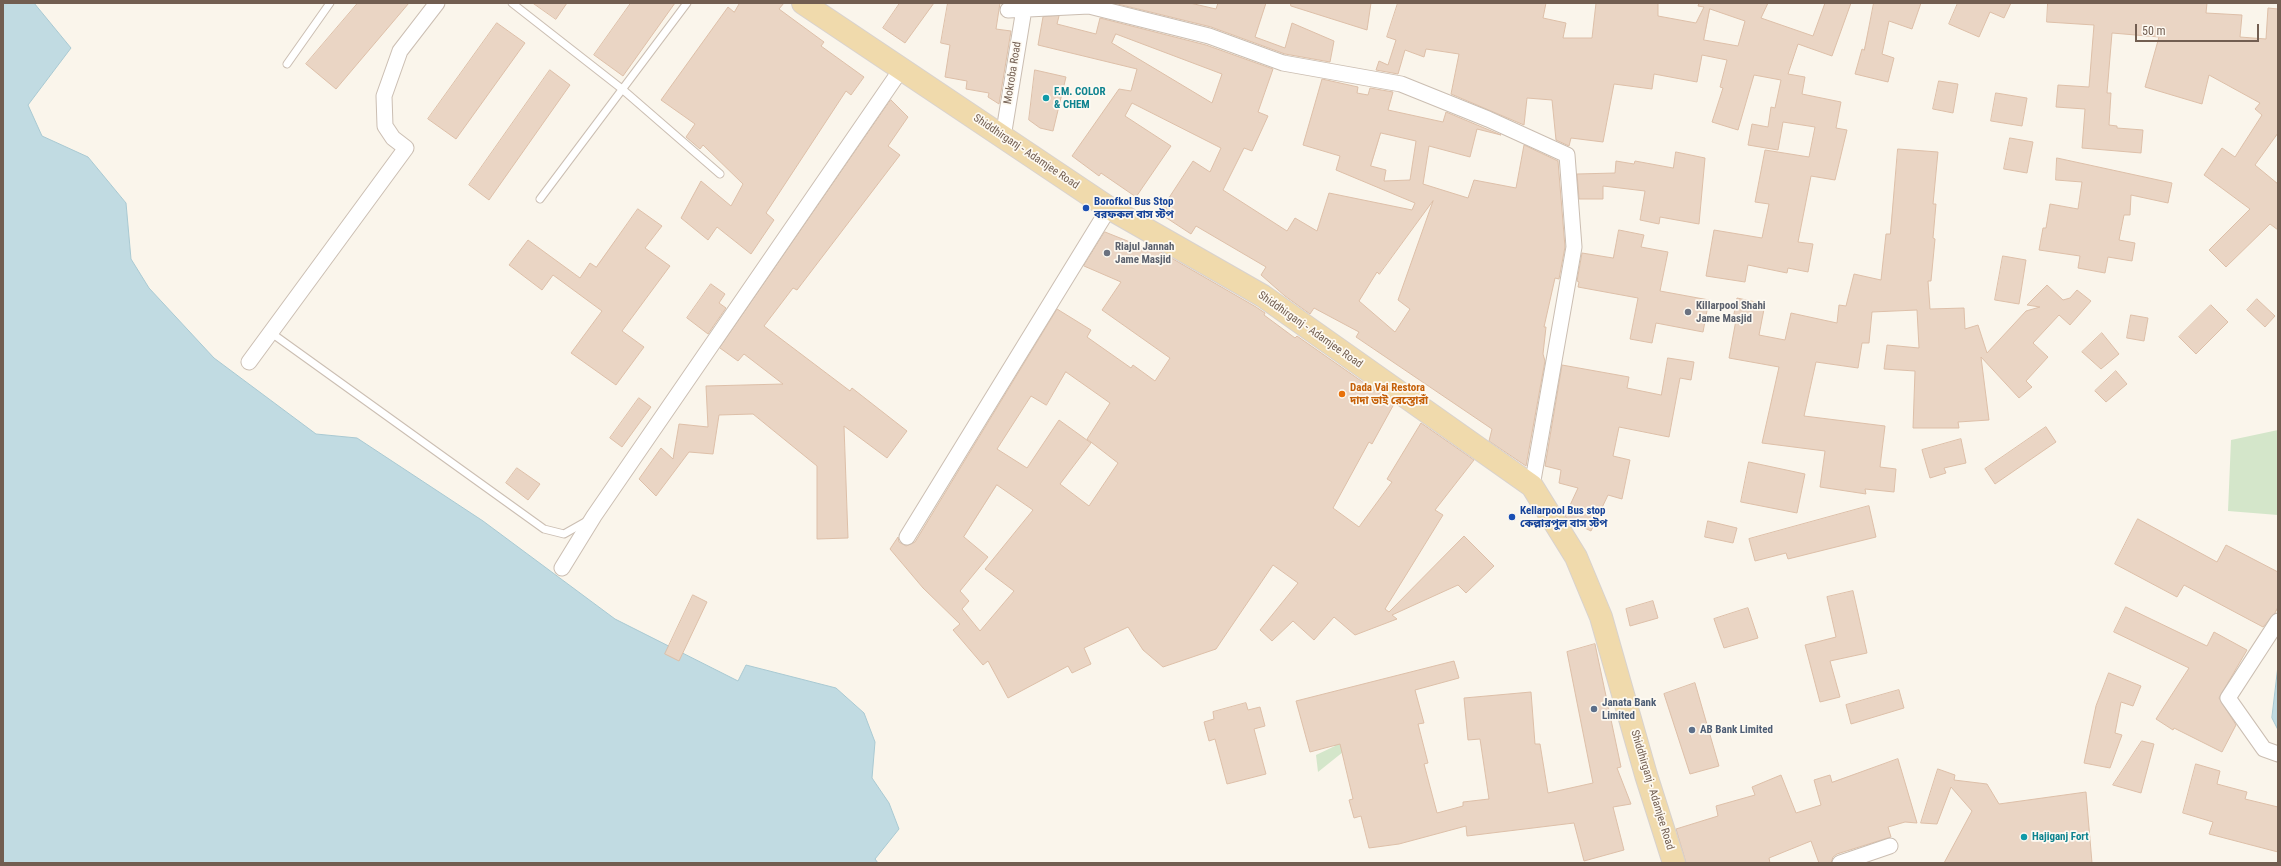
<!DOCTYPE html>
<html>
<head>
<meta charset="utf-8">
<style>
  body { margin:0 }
  #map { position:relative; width:2281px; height:866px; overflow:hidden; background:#faf5eb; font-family:"Roboto Condensed",sans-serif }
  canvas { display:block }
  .frame { position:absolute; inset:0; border:4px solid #725e51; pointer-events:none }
  .scale { position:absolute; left:2135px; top:24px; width:124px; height:18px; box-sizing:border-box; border:2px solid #725e51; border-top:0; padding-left:5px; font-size:12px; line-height:14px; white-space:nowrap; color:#725e51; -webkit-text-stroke:3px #fdf9f1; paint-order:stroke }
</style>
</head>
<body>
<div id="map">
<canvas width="2281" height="866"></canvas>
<div class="frame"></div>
<div class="scale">50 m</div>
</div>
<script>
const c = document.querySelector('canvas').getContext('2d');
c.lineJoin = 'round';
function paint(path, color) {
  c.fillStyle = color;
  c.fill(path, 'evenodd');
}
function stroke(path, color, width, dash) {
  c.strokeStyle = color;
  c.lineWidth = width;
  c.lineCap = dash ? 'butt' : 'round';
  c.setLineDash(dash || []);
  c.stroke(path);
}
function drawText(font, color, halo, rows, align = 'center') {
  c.font = font + ' "Roboto Condensed","Noto Sans Bengali",sans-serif';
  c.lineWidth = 3.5;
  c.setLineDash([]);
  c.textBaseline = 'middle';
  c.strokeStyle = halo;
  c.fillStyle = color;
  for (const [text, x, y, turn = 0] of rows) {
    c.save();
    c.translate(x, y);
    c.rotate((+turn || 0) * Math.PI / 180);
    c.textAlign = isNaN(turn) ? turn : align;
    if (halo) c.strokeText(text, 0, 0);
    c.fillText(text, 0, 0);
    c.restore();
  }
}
const green = new Path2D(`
  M2278,430V515L2228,511L2231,440Z
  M1325,708L1333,711L1343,752L1318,772L1316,755L1335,746Z`);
const water = new Path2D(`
  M3,3H34L71,48L28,105L42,136L88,157L126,203L131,259L149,288L214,358L316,434L357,438L483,521L615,619L738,681L746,665L836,688L864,713L875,742L872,778L889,803L899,829L875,859L878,863H3Z
  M2278,666V730L2272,718Z`);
const building = new Path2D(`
  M358,3H409L336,89L306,64Z
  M533,3H567L556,19Z
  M631,3H675L623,76L594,55Z
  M740,3H784L779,9L824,42L821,46L864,77L851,95L846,91L766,213L774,220L751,254L717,227L708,240L681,218L701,181L731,206L743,184L703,145L700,149L686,137L695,124L661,100L728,7L734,12Z
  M900,3H934L905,43L883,28Z
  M948,3H1000L996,29L1011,31L999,104L988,97L989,93L966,89L967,81L945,77L950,45L941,43Z
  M1114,3H1190L1216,9L1218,3H1266L1255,37L1285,48L1292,23L1334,41L1330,62L1285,54L1211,27Z
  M1291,3H1371L1367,30L1291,6Z
  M1398,3H1546L1543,18L1566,23L1563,38H1592L1596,3H1658V16L1696,23L1704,7L1698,6L1699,3H1768L1761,18L1813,36L1825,3H1851L1832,56L1798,44L1788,74L1805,77L1802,94L1841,102L1836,128L1847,130L1835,180L1811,176L1798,242L1813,244L1808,272L1788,268L1787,273L1748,265L1745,282L1706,276L1714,230L1762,238L1769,204L1755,202L1765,150L1809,157L1815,127L1783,122L1778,150L1748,145L1752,124L1768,127L1771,107L1775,108L1781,80L1754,75L1738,130L1712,122L1723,88L1720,87L1727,60L1702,55L1697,82L1654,74L1652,89L1614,84L1603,142L1571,138L1569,146L1556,140L1552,100L1527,98L1524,125L1451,94L1459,54L1426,49L1424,57L1405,50L1398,74L1376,70L1379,61L1388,65L1396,40L1387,37ZM1710,9L1745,21L1738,46L1704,40Z
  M1874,3H1921L1912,29L1889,21L1882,54L1894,58L1888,82L1855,74L1862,49L1864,50Z
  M1958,3H2011L2004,18L1990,12L1979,37L1949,24Z
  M2048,3H2207L2206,13L2242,15L2240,37L2266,39L2268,8L2278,9V133L2255,165L2278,184V230L2270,224L2226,267L2209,250L2250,209L2204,175L2222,148L2235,157L2262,115L2255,109L2260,103L2209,75L2202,104L2145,87L2159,37L2112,33L2107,93H2111L2109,125L2117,126V128L2143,130L2141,153L2082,148L2085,109L2056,107L2058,85L2089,87L2094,25L2047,22Z
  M1059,16L1057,24L1096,34L1100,18L1206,45L1273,69L1258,112L1268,116L1252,151L1244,148L1223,190L1287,231L1295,218L1317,231L1329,193L1412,210L1415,203L1336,170L1340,156L1303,145L1322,79L1358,87L1357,93L1368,95L1370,88L1393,92L1388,110L1443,122L1446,112L1501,135L1477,129L1470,157L1429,146L1423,184L1468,198L1474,180L1516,188L1524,145L1558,161L1565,247L1559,279L1555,278L1544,327H1546L1543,354L1545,361L1526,466L1489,441L1492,429L1356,337L1359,332L1314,308L1310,314L1285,296L1261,275L1266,267L1196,226L1191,234L1159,213L1193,161L1210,172L1221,148L1132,103L1125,116L1171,146L1136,197L1101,173L1099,176L1072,156L1119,89L1131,91L1137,69L1038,45L1043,17ZM1116,34L1222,74L1212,103L1112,43ZM1381,133L1416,141L1410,180L1384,181L1386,170L1371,166ZM1433,201L1398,300L1410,309L1395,332L1359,301L1377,272L1379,274Z
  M497,23L525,43L456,139L428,119Z
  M550,70L570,85L489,200L469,185Z
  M1035,70L1066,77L1053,131L1040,128L1029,120Z
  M1939,81L1958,84L1953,113L1933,109Z
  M1996,93L2027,98L2022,126L1991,121Z
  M891,100L908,117L888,146L900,155L797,290L793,288L764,326L850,391L852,388L907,431L887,458L844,426L848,538L817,539V466L753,414L719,415L713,454L689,452L656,496L639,479L661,448L673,459L679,424L708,427L706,386L783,384L744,354L738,361L720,348Z
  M2010,138L2033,142L2027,173L2004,169Z
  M1898,149L1938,152L1933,204H1936L1933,238L1935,239L1931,281H1928L1930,309L1964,308L1965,329L1978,325L1987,353L2026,311L2040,307L2027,305L2047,285L2063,300L2070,298L2077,290L2091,301L2070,325L2059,315L2033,343L2048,357L2026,381L2032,387L2019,398L1981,357L1989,420L1958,422L1959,428H1913L1915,371L1884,369L1887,345L1919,348L1917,310L1872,312L1869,343H1862L1858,368L1816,362L1804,416L1885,426L1880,467L1896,469L1894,492L1865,489L1866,494L1820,487L1825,451L1762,443L1779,367L1729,358L1736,320L1733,319L1737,298L1765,304L1759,335L1785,340L1791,313L1837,323L1839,305L1846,306L1854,274L1881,280L1886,234H1890Z
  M1676,152L1705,158L1699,224L1660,217L1659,224L1640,220L1645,191L1603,186V199H1579L1577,174L1615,173L1616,161L1634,164L1635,161L1673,168Z
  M2057,158L2172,183L2168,203L2131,195L2130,215H2124L2119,240L2135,243L2132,261L2108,257L2105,273L2078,268L2080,256L2039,250L2043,228H2046L2050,204L2078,209L2082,182L2056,180Z
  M638,209L662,226L645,248L670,266L622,331L644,347L616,385L571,353L602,311L553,275L542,290L509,265L528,240L580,278L590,263L596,267Z
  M1619,230L1644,235L1641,247L1668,252L1660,291L1709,300L1703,332L1656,323L1652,343L1630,339L1638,298L1578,287L1579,282L1577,281L1582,253L1613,258Z
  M1105,232L1145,248L1147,244L1256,307L1265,313L1264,315L1295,338L1297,336L1394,404L1372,444L1369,442L1333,508L1359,527L1392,482L1387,479L1421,423L1474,460L1435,510L1443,515L1385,609L1389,612L1464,536L1494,566L1466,593L1458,585L1392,615L1397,619L1355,635L1334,617L1314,640L1293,621L1272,641L1260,630L1298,583L1273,565L1216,649L1163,667L1143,650L1128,627L1084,648L1091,664L1072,673L1068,666L1008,698L988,661L983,665L953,630L960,624L923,588L890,549L898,537L899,542L906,546L915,542L1057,309L1091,330L1087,337L1131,368L1133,365L1155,381L1170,358L1102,310L1121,282L1084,266ZM1066,372L1110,403L1087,439L1118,463L1089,506L1060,484L1091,443L1059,420L1027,468L997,449L1031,396L1046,405ZM997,485L1033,510L985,569L1014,591L980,631L962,609L969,601L960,591L988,557L964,537Z
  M2003,256L2026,260L2019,304L1995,300Z
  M711,284L725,294L719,303L726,308L708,334L687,318Z
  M2257,299L2275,316L2265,327L2247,310Z
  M2211,305L2228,322L2196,354L2179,337Z
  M2131,315L2148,318L2144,341L2127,338Z
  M2102,333L2119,354L2101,369L2082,352Z
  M1668,358L1694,362L1691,380L1680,378L1669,437L1619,427L1613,456L1630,460L1622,499L1608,495L1591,531L1568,520L1565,516L1578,488L1559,483L1561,470L1545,466L1562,365L1629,377L1627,388L1661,395Z
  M2116,371L2127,384L2106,402L2095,391Z
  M639,398L651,407L622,447L610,438Z
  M2046,427L2056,442L1995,484L1985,469Z
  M1961,439L1966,463L1944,468L1946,473L1930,478L1922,450Z
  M1749,462L1805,474L1797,513L1741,502Z
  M517,468L540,484L528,500L506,483Z
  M1869,506L1876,537L1788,559L1786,553L1755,561L1749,539Z
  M2138,519L2217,562L2226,545L2278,572V607L2275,613L2263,627L2184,585L2177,597L2115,564Z
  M1708,521L1737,528L1733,543L1705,537Z
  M1853,591L1867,653L1830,661L1840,697L1820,702L1805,645L1836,637L1827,597Z
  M693,595L707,602L679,661L665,654Z
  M1653,601L1658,618L1630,626L1626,609Z
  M2126,607L2207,646L2214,632L2247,650L2219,698L2236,725L2222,752L2174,728L2173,730L2156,719L2189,668L2114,632Z
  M1748,608L1758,638L1724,648L1714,619Z
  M1595,644L1621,767L1617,768L1631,804L1613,807L1624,850L1584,861L1574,823L1467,836L1466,826L1399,844L1369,848L1361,816L1354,818L1349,800L1353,799L1340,744L1310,752L1296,701L1454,661L1459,678L1415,690L1424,723L1418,724L1428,763L1424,764L1437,813L1463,806V802L1489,799L1480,739L1468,740L1464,698L1531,692L1535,744H1540L1548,793L1593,783L1567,652Z
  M2109,673L2141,686L2133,706L2121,702L2115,733L2122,735L2110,768L2084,763L2096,706Z
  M1695,683L1719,766L1690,774L1664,694Z
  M1899,690L1904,708L1851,724L1846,705Z
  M1246,703L1248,710L1260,707L1265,726L1254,729L1266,774L1227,784L1215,739L1209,741L1204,722L1214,719L1213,712Z
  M2142,741L2154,744L2141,793L2113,785Z
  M1898,759L1917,823L1905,822L1888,827L1891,837L1837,854L1833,857L1831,863H1819L1811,841L1769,858L1770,863H1686L1676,829L1718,816L1716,806L1755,795L1752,787L1781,775L1796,813L1821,805L1814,780L1830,775L1832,782Z
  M2196,764L2220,771L2217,784L2247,792L2245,799L2278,807V852L2209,834L2213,822L2183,813Z
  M1938,769L1955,775L1954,780L1987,784L1999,804L2086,792L2092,863H1944L1972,811L1951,787L1937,824L1921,823Z`);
const lane = new Path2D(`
  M512,3L622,89L720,174
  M287,64L330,3
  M540,199L687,3
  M270,332L544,529L564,534L587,521`);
const street = new Path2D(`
  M1008,10L1089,6L1209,36L1283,63L1401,84L1488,119L1567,155L1574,247L1532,486
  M1003,137L1024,9
  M249,362L406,148L393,138L385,126L384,96L400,51L437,3
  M907,537L1109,208
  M562,568L594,516L902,68
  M2278,621L2228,698L2264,749L2278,754
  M1840,863L1890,846`);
const primary = new Path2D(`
  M803,3L1109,208L1263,296L1532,486L1576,557L1601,617L1646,775L1674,863`);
const markers = [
  [1046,98,4,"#0f9aa8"],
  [1086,208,4,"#1a4fb4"],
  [1107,253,4,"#6b7280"],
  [1688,312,4,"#6b7280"],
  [1342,394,4,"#e8710a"],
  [1512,517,4,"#1a4fb4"],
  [1594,709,4,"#5c6f8a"],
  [1692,730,4,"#5c6f8a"],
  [2024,837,4,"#0f9aa8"]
];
const streetNames = [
  ["Mokroba Road",1013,73,-81],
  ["Shiddhirganj - Adamjee Road",1026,152,34],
  ["Shiddhirganj - Adamjee Road",1310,330,35],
  ["Shiddhirganj - Adamjee Road",1652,790,73]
];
const cultureNames = [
  ["F.M. COLOR",1054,92],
  ["& CHEM",1054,105],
  ["Hajiganj Fort",2032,837]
];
const transitNames = [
  ["Borofkol Bus Stop",1094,202],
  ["বরফকল বাস স্টপ",1094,215],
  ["Kellarpool Bus stop",1520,511],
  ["কেল্লারপুল বাস স্টপ",1520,524]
];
const worshipNames = [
  ["Riajul Jannah",1115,247],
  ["Jame Masjid",1115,260],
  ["Killarpool Shahi",1696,306],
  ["Jame Masjid",1696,319]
];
const foodNames = [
  ["Dada Vai Restora",1350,388],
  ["দাদা ভাই রেস্তোরাঁ",1350,401]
];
const serviceNames = [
  ["Janata Bank",1602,703],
  ["Limited",1602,716],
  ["AB Bank Limited",1700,730]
];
paint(green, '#d4e6ca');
paint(water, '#c1dbe2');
stroke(water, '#a9c9d2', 1);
paint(building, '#ead5c4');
stroke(building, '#ddbfa8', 1);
stroke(lane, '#cbbeb2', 9);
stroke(street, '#cbbeb2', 17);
stroke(primary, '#d8d2ce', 24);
stroke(lane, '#fff', 7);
stroke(street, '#fff', 15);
stroke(primary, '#f0daac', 22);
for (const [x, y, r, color] of markers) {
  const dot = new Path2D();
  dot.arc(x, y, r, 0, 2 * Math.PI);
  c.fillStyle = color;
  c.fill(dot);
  stroke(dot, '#fdf9f1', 1.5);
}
drawText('11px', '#725e51', '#fdf9f1', streetNames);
drawText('bold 11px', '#0d838f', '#fdf9f1', cultureNames, 'left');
drawText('bold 11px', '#164399', '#fdf9f1', transitNames, 'left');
drawText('bold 11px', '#5b616d', '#fdf9f1', worshipNames, 'left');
drawText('bold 11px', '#c56008', '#fdf9f1', foodNames, 'left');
drawText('bold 11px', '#4e5e75', '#fdf9f1', serviceNames, 'left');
</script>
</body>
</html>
